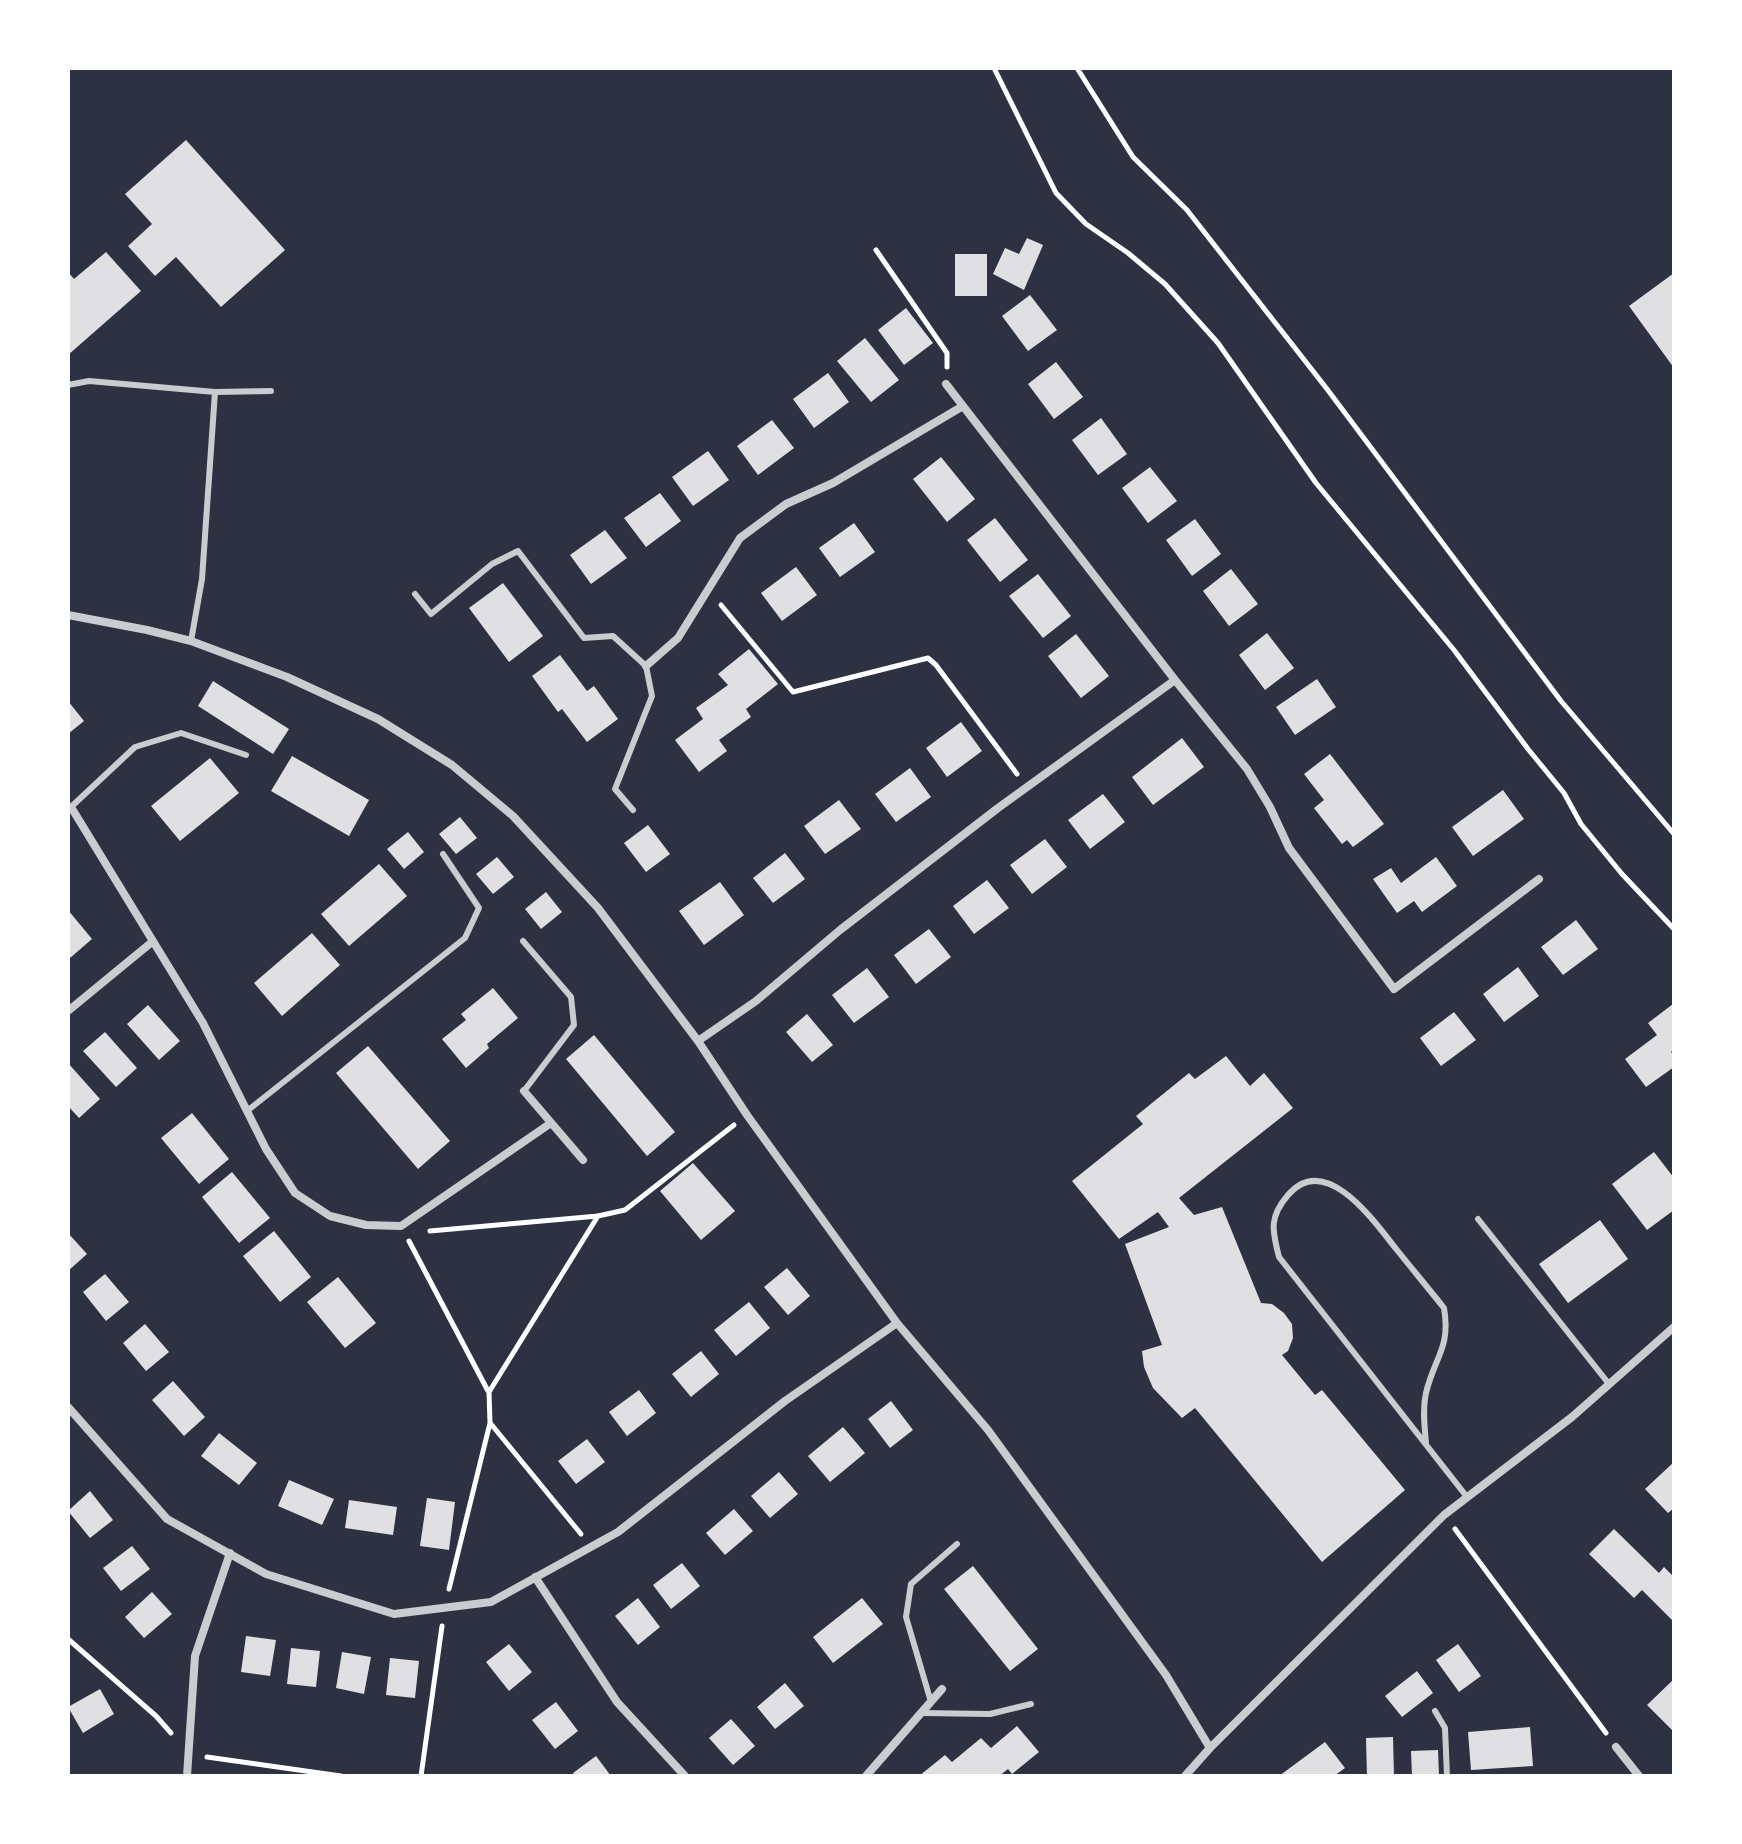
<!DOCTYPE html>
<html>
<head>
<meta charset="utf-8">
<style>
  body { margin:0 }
  #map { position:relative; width:1742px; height:1844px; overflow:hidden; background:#2d3142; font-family:Georgia,serif }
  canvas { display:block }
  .frame { position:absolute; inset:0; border:70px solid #fff; pointer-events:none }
</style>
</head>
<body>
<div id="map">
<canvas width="1742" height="1844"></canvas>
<div class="frame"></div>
</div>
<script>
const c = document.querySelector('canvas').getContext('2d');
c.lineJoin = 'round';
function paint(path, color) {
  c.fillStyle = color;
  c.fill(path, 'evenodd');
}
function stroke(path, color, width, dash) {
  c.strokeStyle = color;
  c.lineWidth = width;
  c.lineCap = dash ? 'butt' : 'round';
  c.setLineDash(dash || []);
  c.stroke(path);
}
const building = new Path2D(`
  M186,140L285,250L221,307L176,257L155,276L128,246L152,224L125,194Z
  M1027,238L1043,245L1024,290L993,274L1005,248L1019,254Z
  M106,252L141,291L68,355V272L74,279Z
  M955,254H987V296H955Z
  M1674,273V368L1629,306Z
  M1030,295L1057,330L1028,351L1002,316Z
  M906,308L933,343L904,365L878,330Z
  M865,338L899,380L871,402L837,361Z
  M1056,362L1083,397L1054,419L1028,384Z
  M828,373L849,402L814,428L793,399Z
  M1101,418L1127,454L1098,475L1072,440Z
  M772,420L794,448L758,475L737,446Z
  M708,451L729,480L693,506L672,477Z
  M941,457L975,499L947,522L913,479Z
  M1150,467L1177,501L1148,523L1122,488Z
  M660,493L681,521L646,547L624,518Z
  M995,518L1028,560L1000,582L967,540Z
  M1195,519L1221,554L1192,576L1166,540Z
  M854,523L875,552L840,577L819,548Z
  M605,530L627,558L591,584L570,555Z
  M796,567L817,595L782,621L761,593Z
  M1231,569L1258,604L1229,626L1203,591Z
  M1038,574L1071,616L1043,638L1009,596Z
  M503,583L543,636L509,662L469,608Z
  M1267,633L1294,668L1265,690L1239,655Z
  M1076,634L1109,676L1081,698L1048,656Z
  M749,649L778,684L746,709L751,717L719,740L727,751L699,772L675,740L703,719L696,708L728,685L718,674Z
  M560,655L587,691L594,686L618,719L587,742L562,709L558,712L532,676Z
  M1317,679L1336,707L1295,735L1276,707Z
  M213,681L289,729L273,754L198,706Z
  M68,701L84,721L68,734Z
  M961,722L982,751L947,777L926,748Z
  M1182,738L1204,767L1153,805L1132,777Z
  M1330,754L1384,824L1353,847L1347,840L1342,844L1314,808L1324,800L1304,774Z
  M292,756L369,800L349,836L271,791Z
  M210,758L239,793L180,841L151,806Z
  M910,768L931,797L896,822L875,794Z
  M1503,790L1524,819L1473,856L1452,827Z
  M1103,794L1125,822L1090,849L1068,820Z
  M839,800L861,829L825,854L804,826Z
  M460,817L477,838L456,854L439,834Z
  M648,825L670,854L646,872L624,843Z
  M408,832L424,852L404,869L387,849Z
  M1045,839L1067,867L1032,894L1010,865Z
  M785,853L805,879L773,903L753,878Z
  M497,857L514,877L493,894L476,874Z
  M1436,857L1457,886L1422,912L1414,901L1397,913L1373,879L1391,868L1401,883Z
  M379,864L407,896L349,946L321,914Z
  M987,880L1009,908L974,934L953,906Z
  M720,882L744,915L704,945L679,911Z
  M546,892L562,912L541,929L525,909Z
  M68,910L92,939L70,958L68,955Z
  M1576,920L1598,949L1563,975L1541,947Z
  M929,929L951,957L916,984L894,955Z
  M312,933L340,965L282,1016L254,983Z
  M1518,967L1539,996L1504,1022L1483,994Z
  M867,968L889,997L854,1023L832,995Z
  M493,988L518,1018L487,1044L489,1048L466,1068L442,1039L466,1020L461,1014Z
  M1673,1004L1674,1049L1671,1052L1674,1056V1067L1646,1087L1625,1059L1657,1035L1648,1023Z
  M148,1005L180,1041L159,1060L127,1024Z
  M1454,1012L1476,1040L1441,1066L1420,1038Z
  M807,1014L833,1045L812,1062L786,1032Z
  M105,1032L137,1068L116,1087L83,1051Z
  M594,1035L675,1132L647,1156L566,1059Z
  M368,1046L450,1141L418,1169L336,1073Z
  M1226,1056L1250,1086L1264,1073L1293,1108L1179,1198L1194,1215L1222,1207L1261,1303L1272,1304L1284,1313L1292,1324L1293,1338L1288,1351L1282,1355L1315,1395L1322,1390L1405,1490L1322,1562L1195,1408L1182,1418L1153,1388L1144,1367L1142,1351L1162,1345L1125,1244L1169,1227L1158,1212L1119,1239L1072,1181L1143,1124L1136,1116L1189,1073L1195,1079Z
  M68,1063L100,1099L79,1118L68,1106Z
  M192,1113L229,1159L199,1184L161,1138Z
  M1654,1152L1674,1178V1210L1647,1230L1612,1184Z
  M693,1163L735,1211L701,1240L660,1191Z
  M232,1172L270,1218L239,1243L202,1197Z
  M1600,1220L1628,1259L1568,1303L1539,1264Z
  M274,1231L311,1277L280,1302L243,1256Z
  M68,1233L87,1254L68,1271Z
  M787,1268L810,1296L788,1315L764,1287Z
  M105,1274L129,1302L106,1321L83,1292Z
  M338,1277L376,1323L345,1348L307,1302Z
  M749,1302L770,1328L736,1356L714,1330Z
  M145,1324L169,1352L146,1371L123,1343Z
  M701,1351L719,1374L691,1397L672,1374Z
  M173,1381L205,1417L184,1436L152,1400Z
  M639,1390L656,1413L627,1436L609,1412Z
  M891,1401L913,1430L890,1448L868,1419Z
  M843,1427L865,1453L830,1482L808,1456Z
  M219,1433L257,1463L239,1485L201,1456Z
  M587,1439L605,1462L576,1484L558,1461Z
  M1674,1462V1508L1668,1513L1645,1489Z
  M779,1472L798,1494L770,1518L751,1496Z
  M289,1480L334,1499L322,1525L278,1506Z
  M90,1491L113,1520L90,1538L68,1511Z
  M427,1498L455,1502L449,1550L420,1546Z
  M349,1500L397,1507L393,1535L345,1528Z
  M734,1509L753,1531L725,1555L706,1533Z
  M1614,1529L1659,1573L1664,1567L1674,1577V1622L1642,1590L1634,1598L1589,1554Z
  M132,1546L150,1569L121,1591L103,1568Z
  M682,1563L700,1586L671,1609L653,1585Z
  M973,1566L1038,1649L1010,1671L944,1589Z
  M152,1592L172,1614L144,1638L125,1617Z
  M638,1598L660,1627L638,1645L615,1616Z
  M862,1598L883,1624L833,1663L813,1637Z
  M246,1636L276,1640L270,1676L241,1672Z
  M509,1644L532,1672L509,1691L486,1662Z
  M1458,1644L1481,1676L1459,1692L1436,1660Z
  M291,1648L320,1651L316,1687L287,1684Z
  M342,1652L371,1657L364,1694L336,1688Z
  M390,1658L419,1661L415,1698L386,1695Z
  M1417,1671L1433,1693L1402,1717L1385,1696Z
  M1674,1679V1732L1647,1705Z
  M785,1683L804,1706L775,1729L757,1707Z
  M100,1689L114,1714L83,1733L68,1707Z
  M556,1702L578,1731L555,1749L532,1720Z
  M731,1719L755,1746L733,1765L709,1738Z
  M1017,1726L1039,1752L1012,1774L1008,1769L999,1776H919L945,1755L952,1762L981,1738L991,1748Z
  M1530,1727L1533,1766L1471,1770L1468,1732Z
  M1393,1737L1394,1776H1367L1366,1738Z
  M1325,1742L1345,1768L1334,1776H1279Z
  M1438,1750L1439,1776H1412L1411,1751Z
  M596,1756L611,1776H575L573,1773Z`);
const path = new Path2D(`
  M994,68L1056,193L1086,224L1128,253L1165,284L1218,343L1316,483L1454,650L1528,749L1564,793L1581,824L1622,874L1674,929
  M1077,68L1133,157L1187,210L1327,389L1561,701L1674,834
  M876,250L947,353V367
  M721,605L793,692L928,658L936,665L1017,774
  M430,1231L598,1216L625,1210L734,1125
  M409,1241L488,1391
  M491,1424L581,1534
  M1455,1529L1606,1733
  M449,1589L490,1423L489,1392L598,1216
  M68,1639L156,1716L171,1733
  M207,1757L341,1776
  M421,1776L442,1626`);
const service = new Path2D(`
  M68,385L89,381L215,392L271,391
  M415,594L431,614L492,564L518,551L584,638L613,636L646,666L652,696L615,789L633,810
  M191,641L202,579L215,392
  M71,807L135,747L181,733L246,755
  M523,941L571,997L574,1025L524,1091
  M247,1111L465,938L479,908L443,854
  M1478,1219L1609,1384
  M1426,1444C1425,1428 1422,1410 1426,1393C1434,1358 1451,1348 1444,1308C1429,1289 1413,1270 1397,1250C1376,1224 1326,1150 1288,1195C1269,1217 1272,1230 1279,1257L1467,1497
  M931,1702L906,1617L911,1584L957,1544
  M1435,1711L1445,1728L1447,1776
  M921,1713L990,1714L1031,1704`);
const minor = new Path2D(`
  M946,384L963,406
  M68,615L147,630L191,641L287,677L378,719L452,765L513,816L598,908L698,1041L747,1115L897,1323L988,1430L1166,1675L1210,1748
  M646,666L678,638L740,538L786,504L833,483L963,406L1175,680L1247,769L1270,807L1289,848L1394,989L1539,879
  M71,807L203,1023L266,1149L295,1193L330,1216L366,1225L401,1226L551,1123
  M68,1011L152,942
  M698,1041L756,1001L840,930L998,808L1175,680
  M524,1091L583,1160
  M68,1407L167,1519L266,1574L394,1614L491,1602L618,1532L785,1401L897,1323
  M535,1577L617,1702L685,1776
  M1616,1747L1639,1776
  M187,1776L195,1656L230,1553
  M866,1776L942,1689
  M1185,1776L1210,1748L1444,1515L1572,1417L1674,1327`);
paint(building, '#e0e0e3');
stroke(path, '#fff', 5);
stroke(service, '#caccd0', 6);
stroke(minor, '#caccd0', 8);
</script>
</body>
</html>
